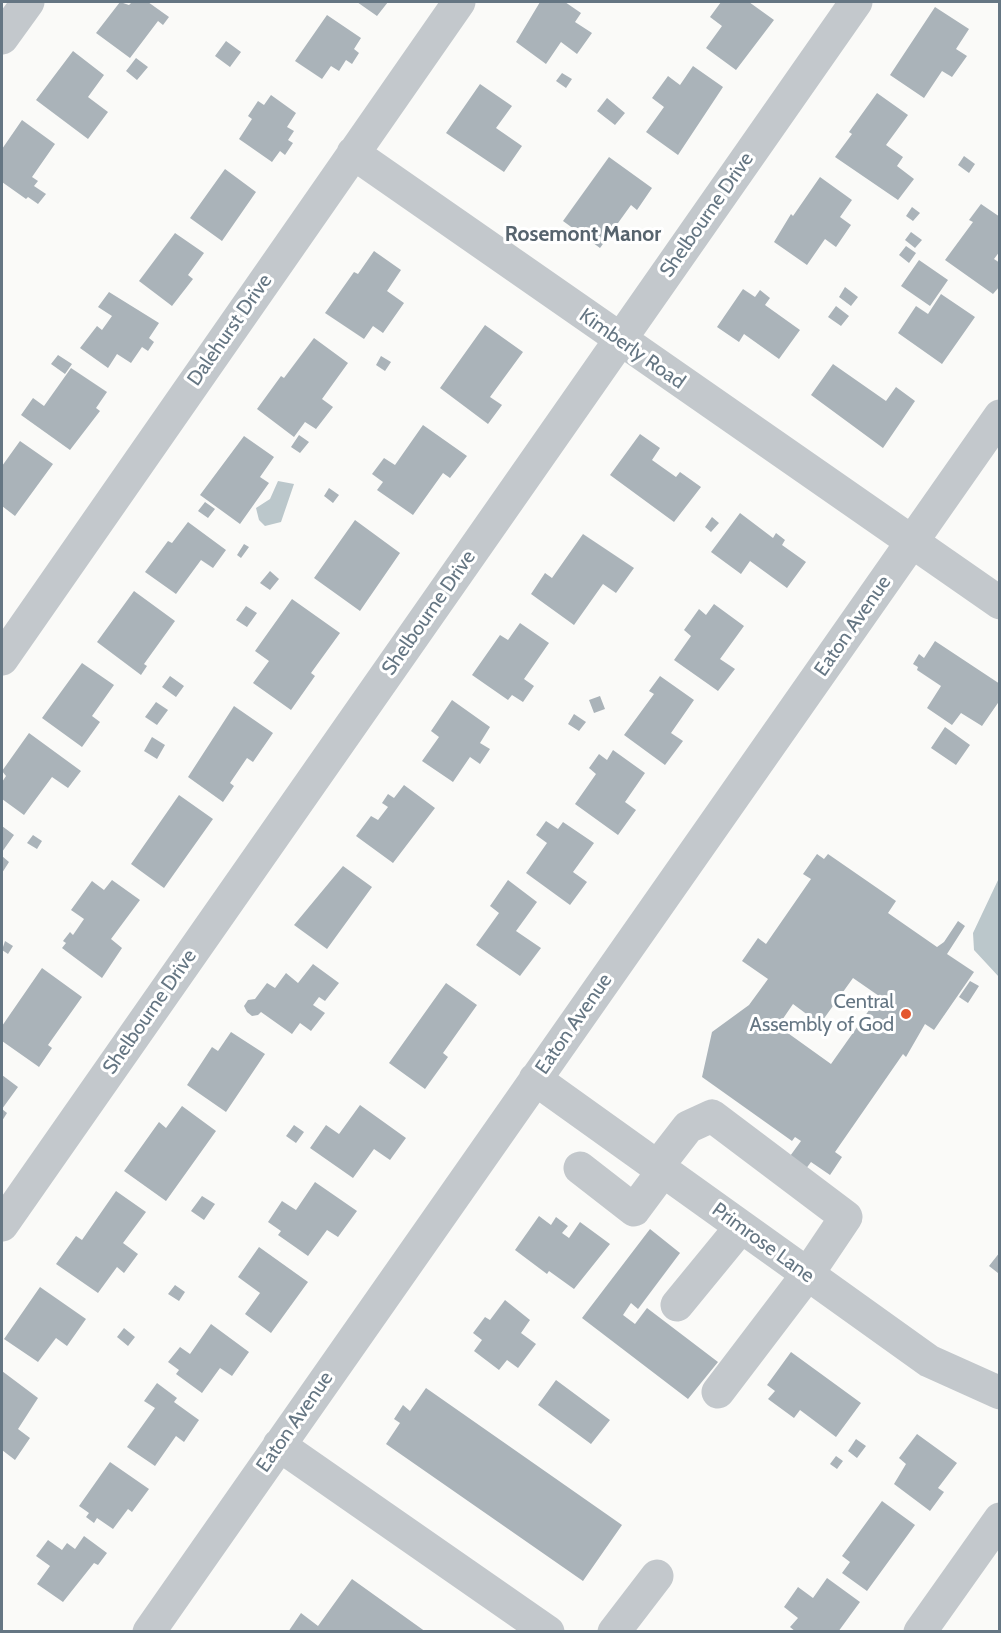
<!DOCTYPE html>
<html>
<head>
<meta charset="utf-8">
<style>
  body { margin:0 }
  #map { position:relative; width:1001px; height:1633px; overflow:hidden; background:#fafaf8; font-family:Cabin,sans-serif }
  canvas { display:block }
  .frame { position:absolute; inset:0; border:3px solid #657683; pointer-events:none }
</style>
</head>
<body>
<div id="map">
<canvas width="1001" height="1633"></canvas>
<div class="frame"></div>
</div>
<script>
const c = document.querySelector('canvas').getContext('2d');
c.lineJoin = 'round';
function paint(path, color) {
  c.fillStyle = color;
  c.fill(path, 'evenodd');
}
function stroke(path, color, width, dash) {
  c.strokeStyle = color;
  c.lineWidth = width;
  c.lineCap = dash ? 'butt' : 'round';
  c.setLineDash(dash || []);
  c.stroke(path);
}
function drawText(font, color, halo, rows, align = 'center') {
  c.font = font + ' Cabin,sans-serif';
  c.lineWidth = 6;
  c.setLineDash([]);
  c.textBaseline = 'middle';
  c.strokeStyle = halo;
  c.fillStyle = color;
  for (const [text, x, y, turn = 0] of rows) {
    c.save();
    c.translate(x, y);
    c.rotate((+turn || 0) * Math.PI / 180);
    c.textAlign = isNaN(turn) ? turn : align;
    if (halo) c.strokeText(text, 0, 0);
    c.fillText(text, 0, 0);
    c.restore();
  }
}
const water = new Path2D(`
  M278,481L294,484L281,522L265,526L259,520L256,508L270,499Z
  M999,878V977L974,950L973,933Z`);
const building = new Path2D(`
  M120,2L129,5L132,2H148L169,17L163,25L158,21L130,58L96,33Z
  M357,2H388L377,16Z
  M540,2H565L581,13L575,22L592,33L577,54L561,42L546,64L516,42Z
  M721,2H749L774,20L736,70L706,48L722,26L710,17Z
  M935,7L969,29L956,49L967,56L952,77L942,71L924,98L890,75Z
  M327,15L361,38L354,49L359,53L352,64L346,60L339,71L331,66L322,79L295,61Z
  M226,41L241,52L230,67L215,56Z
  M73,51L104,75L88,97L108,112L88,139L36,100Z
  M136,58L148,67L137,80L126,71Z
  M693,66L723,87L678,155L646,132L664,107L652,98L668,76L680,85Z
  M562,73L572,79L566,88L556,81Z
  M480,84L512,106L496,128L522,146L504,172L446,133Z
  M877,93L908,115L886,145L903,157L897,166L914,179L898,200L835,157L852,134L849,132Z
  M271,95L296,113L287,127L294,131L288,140L293,143L285,155L280,151L272,162L239,139L252,119L248,116L258,101L264,105Z
  M607,98L625,113L615,125L597,111Z
  M22,120L55,144L32,177L38,181L34,186L46,194L38,204L28,197L26,199L2,182V149Z
  M964,156L975,164L969,173L958,165Z
  M609,157L652,188L637,210L631,205L600,248L563,221Z
  M225,169L256,192L222,241L190,218Z
  M820,177L852,200L840,217L851,225L836,247L825,239L807,265L774,242L791,214L793,216Z
  M981,204L1000,217V251L994,259L1000,263V286L993,294L945,260L973,222L969,220Z
  M912,207L920,213L913,221L906,216Z
  M911,232L922,240L915,248L905,240Z
  M175,233L204,253L188,275L193,279L172,306L139,281Z
  M906,246L916,253L909,263L899,255Z
  M374,251L401,270L387,291L404,303L383,333L373,326L364,339L325,313L354,272L358,274Z
  M919,260L948,280L930,306L901,286Z
  M845,287L858,297L851,306L839,297Z
  M743,289L755,297L760,290L770,298L765,305L800,330L779,359L744,334L739,342L717,327Z
  M109,292L159,323L149,338L154,342L148,351L142,347L131,363L117,354L108,368L80,348L97,326L102,330L112,316L98,307Z
  M941,294L975,317L942,364L898,333L916,306L928,314Z
  M836,306L849,316L841,326L828,317Z
  M485,325L523,352L490,397L502,405L488,424L440,388Z
  M314,338L348,363L322,399L333,407L316,429L305,422L294,437L257,409L281,376L284,378Z
  M58,355L72,364L65,374L51,364Z
  M381,356L391,362L385,371L376,365Z
  M833,364L886,401L896,387L915,401L883,448L811,395Z
  M71,368L107,392L96,408L100,411L70,450L21,415L33,398L44,406Z
  M423,425L467,456L450,478L443,473L413,515L377,490L383,482L372,474L384,458L395,465Z
  M640,434L660,448L652,460L676,477L680,472L701,487L674,522L610,475Z
  M299,435L309,442L300,453L291,447Z
  M244,436L274,457L260,477L269,483L240,524L200,495Z
  M20,441L53,464L15,516L2,506V466Z
  M329,488L339,495L333,503L324,496Z
  M205,502L215,509L208,518L198,511Z
  M740,513L773,538L776,533L785,540L782,545L806,562L787,588L750,561L741,574L711,552Z
  M712,517L719,523L711,532L705,527Z
  M355,520L400,553L360,611L314,578Z
  M188,522L226,550L213,568L201,560L176,594L145,572L168,541L172,543Z
  M583,534L634,568L616,593L603,584L574,625L531,594L545,573L552,578Z
  M244,544L249,547L241,558L237,555Z
  M270,571L279,579L270,590L260,583Z
  M134,591L175,621L144,664L147,666L141,675L97,642Z
  M292,599L340,633L311,673L315,676L291,710L253,683L269,661L255,651Z
  M714,604L744,626L720,659L735,669L718,691L674,660L691,636L684,630L699,609L706,615Z
  M246,606L257,613L247,627L236,620Z
  M520,623L549,643L524,679L534,686L523,702L512,695L508,700L472,675L500,635L508,640Z
  M935,641L1000,684V700L982,726L961,713L952,725L927,708L941,686L917,670L918,667L913,664L919,654L924,658Z
  M82,663L114,685L92,716L100,722L82,747L42,718Z
  M170,676L184,686L176,697L162,687Z
  M660,676L694,700L671,733L683,741L665,765L624,735L654,694L649,691Z
  M600,696L605,709L594,713L589,700Z
  M452,700L490,727L480,743L490,749L480,764L470,757L453,782L422,761L439,737L431,731Z
  M156,702L168,710L157,725L145,717Z
  M234,706L273,733L253,762L247,758L230,783L234,786L223,802L188,777Z
  M574,714L586,722L579,731L568,724Z
  M945,727L970,745L956,765L931,748Z
  M29,733L81,771L68,788L52,777L24,815L2,799V782L6,776L2,771Z
  M152,737L165,745L157,759L144,751Z
  M613,750L645,773L625,802L636,810L618,835L575,804L596,774L589,768L599,754L607,760Z
  M404,785L435,808L393,863L356,836L371,816L378,820L388,807L382,803L388,794L394,798Z
  M179,795L213,819L164,888L131,864Z
  M546,821L558,829L563,822L594,843L573,872L587,882L570,905L526,873L547,843L536,835Z
  M2,826L14,835L2,852Z
  M33,835L42,841L37,849L27,843Z
  M817,854L824,859L828,854L896,901L888,913L937,947L944,942L958,921L965,926L947,954L974,972L934,1030L925,1024L906,1057L903,1054L835,1152L842,1157L830,1175L811,1162L802,1174L785,1163L801,1141L795,1137L792,1141L702,1077L712,1032L749,1005L768,979L742,961L758,938L766,944L811,879L803,874ZM853,978L879,996L831,1064L778,1026L793,1004L820,1024Z
  M2,856L9,862L2,873Z
  M343,866L372,887L327,949L294,925Z
  M112,880L140,900L111,939L122,948L102,978L62,948L66,943L63,941L70,932L73,935L84,919L71,910L92,881L104,890Z
  M508,880L537,902L516,931L541,948L520,976L476,945L499,913L490,906Z
  M5,941L13,946L8,954L2,950Z
  M313,964L339,983L325,1001L319,997L313,1005L325,1013L311,1031L300,1023L292,1034L261,1012L258,1015L252,1016L247,1012L244,1006L248,1000L255,999L267,983L275,988L286,973L298,983Z
  M42,968L82,997L48,1045L52,1048L39,1067L2,1041V1026Z
  M970,981L979,986L968,1003L959,997Z
  M446,983L477,1005L443,1053L448,1057L425,1089L389,1063Z
  M231,1032L265,1054L226,1112L187,1085L212,1047L218,1051Z
  M2,1075L18,1087L2,1109L7,1113L2,1121Z
  M360,1105L406,1138L390,1160L374,1149L353,1178L310,1148L326,1125L339,1134Z
  M182,1106L216,1131L166,1201L124,1171L159,1122L166,1128Z
  M294,1125L304,1132L296,1143L286,1136Z
  M315,1182L357,1211L338,1237L327,1230L308,1256L278,1235L281,1231L268,1222L282,1201L296,1210Z
  M116,1191L146,1212L123,1243L138,1254L124,1273L117,1267L98,1293L56,1264L76,1236L82,1240Z
  M202,1196L215,1204L204,1220L191,1211Z
  M539,1216L551,1225L556,1217L568,1226L562,1233L569,1238L580,1222L610,1244L574,1289L549,1271L547,1274L515,1250Z
  M650,1229L680,1253L638,1309L631,1303L623,1315L635,1324L647,1308L718,1362L688,1399L582,1318Z
  M259,1247L308,1282L271,1333L245,1314L260,1293L238,1277Z
  M1000,1252V1272L998,1273L989,1266Z
  M175,1285L185,1292L179,1301L168,1294Z
  M40,1287L86,1319L67,1346L56,1338L38,1362L4,1339Z
  M505,1300L530,1320L521,1333L536,1344L518,1368L507,1360L499,1370L474,1351L482,1340L473,1333L485,1317L490,1320Z
  M211,1324L249,1352L232,1376L220,1368L202,1393L176,1374L179,1370L168,1362L180,1347L190,1354Z
  M124,1328L135,1337L128,1346L117,1337Z
  M791,1352L861,1403L836,1437L800,1410L794,1418L768,1399L775,1391L767,1385Z
  M2,1371L38,1398L18,1429L30,1438L15,1460L2,1450Z
  M556,1380L610,1420L591,1444L538,1405Z
  M157,1383L177,1398L174,1402L199,1420L184,1442L176,1436L155,1466L127,1447L155,1408L144,1401Z
  M426,1388L622,1525L583,1581L386,1444L400,1423L394,1419L403,1405L410,1411Z
  M917,1434L957,1463L938,1488L944,1492L930,1511L894,1484L906,1464L899,1458Z
  M856,1439L866,1446L857,1458L848,1451Z
  M836,1456L843,1461L837,1469L830,1464Z
  M110,1462L149,1489L132,1512L128,1509L113,1529L97,1518L94,1523L86,1517L89,1513L79,1506Z
  M882,1501L915,1525L867,1591L842,1573L850,1562L842,1556Z
  M84,1536L107,1553L98,1565L94,1563L63,1602L37,1584L50,1566L36,1556L48,1540L62,1550L67,1543L75,1549Z
  M827,1578L860,1602L838,1632H796L790,1627L798,1618L784,1607L798,1587L813,1598Z
  M352,1579L426,1632H288L301,1613L318,1626Z`);
const minor = new Path2D(`
  M2,38L28,2
  M353,153L1000,603
  M2,659L459,2
  M535,1079L929,1361L1000,1393
  M657,1167L688,1127L712,1116L846,1217L807,1275L718,1392
  M580,1168L634,1210L663,1171
  M2,1225L856,2
  M677,1305L741,1227
  M279,1445L548,1632
  M149,1632L1000,416
  M614,1632L657,1576
  M920,1632L1000,1519`);
const markers = [
  [906,1014,6,"#e4572e"]
];
const streetNames = [
  ["Shelbourne Drive",707,215,-55],
  ["Dalehurst Drive",230,330,-55],
  ["Kimberly Road",632,349,35],
  ["Shelbourne Drive",429,613,-55],
  ["Eaton Avenue",853,626,-55],
  ["Shelbourne Drive",150,1012,-55],
  ["Eaton Avenue",574,1024,-55],
  ["Primrose Lane",763,1243,36],
  ["Eaton Avenue",295,1422,-55]
];
const poiNames = [
  ["Central",894,1002],
  ["Assembly of God",894,1025]
];
const neighbourhoodNames = [
  ["Rosemont Manor",583,235]
];
paint(water, '#bbc7cb');
paint(building, '#aab3b9');
stroke(minor, '#c3c8cc', 33);
for (const [x, y, r, color] of markers) {
  const dot = new Path2D();
  dot.arc(x, y, r, 0, 2 * Math.PI);
  c.fillStyle = color;
  c.fill(dot);
  stroke(dot, '#fff', 2);
}
drawText('20px', '#657683', '#fff', streetNames);
drawText('20px', '#657683', '#fff', poiNames, 'right');
drawText('bold 21px', '#57646e', '#fff', neighbourhoodNames);
</script>
</body>
</html>
